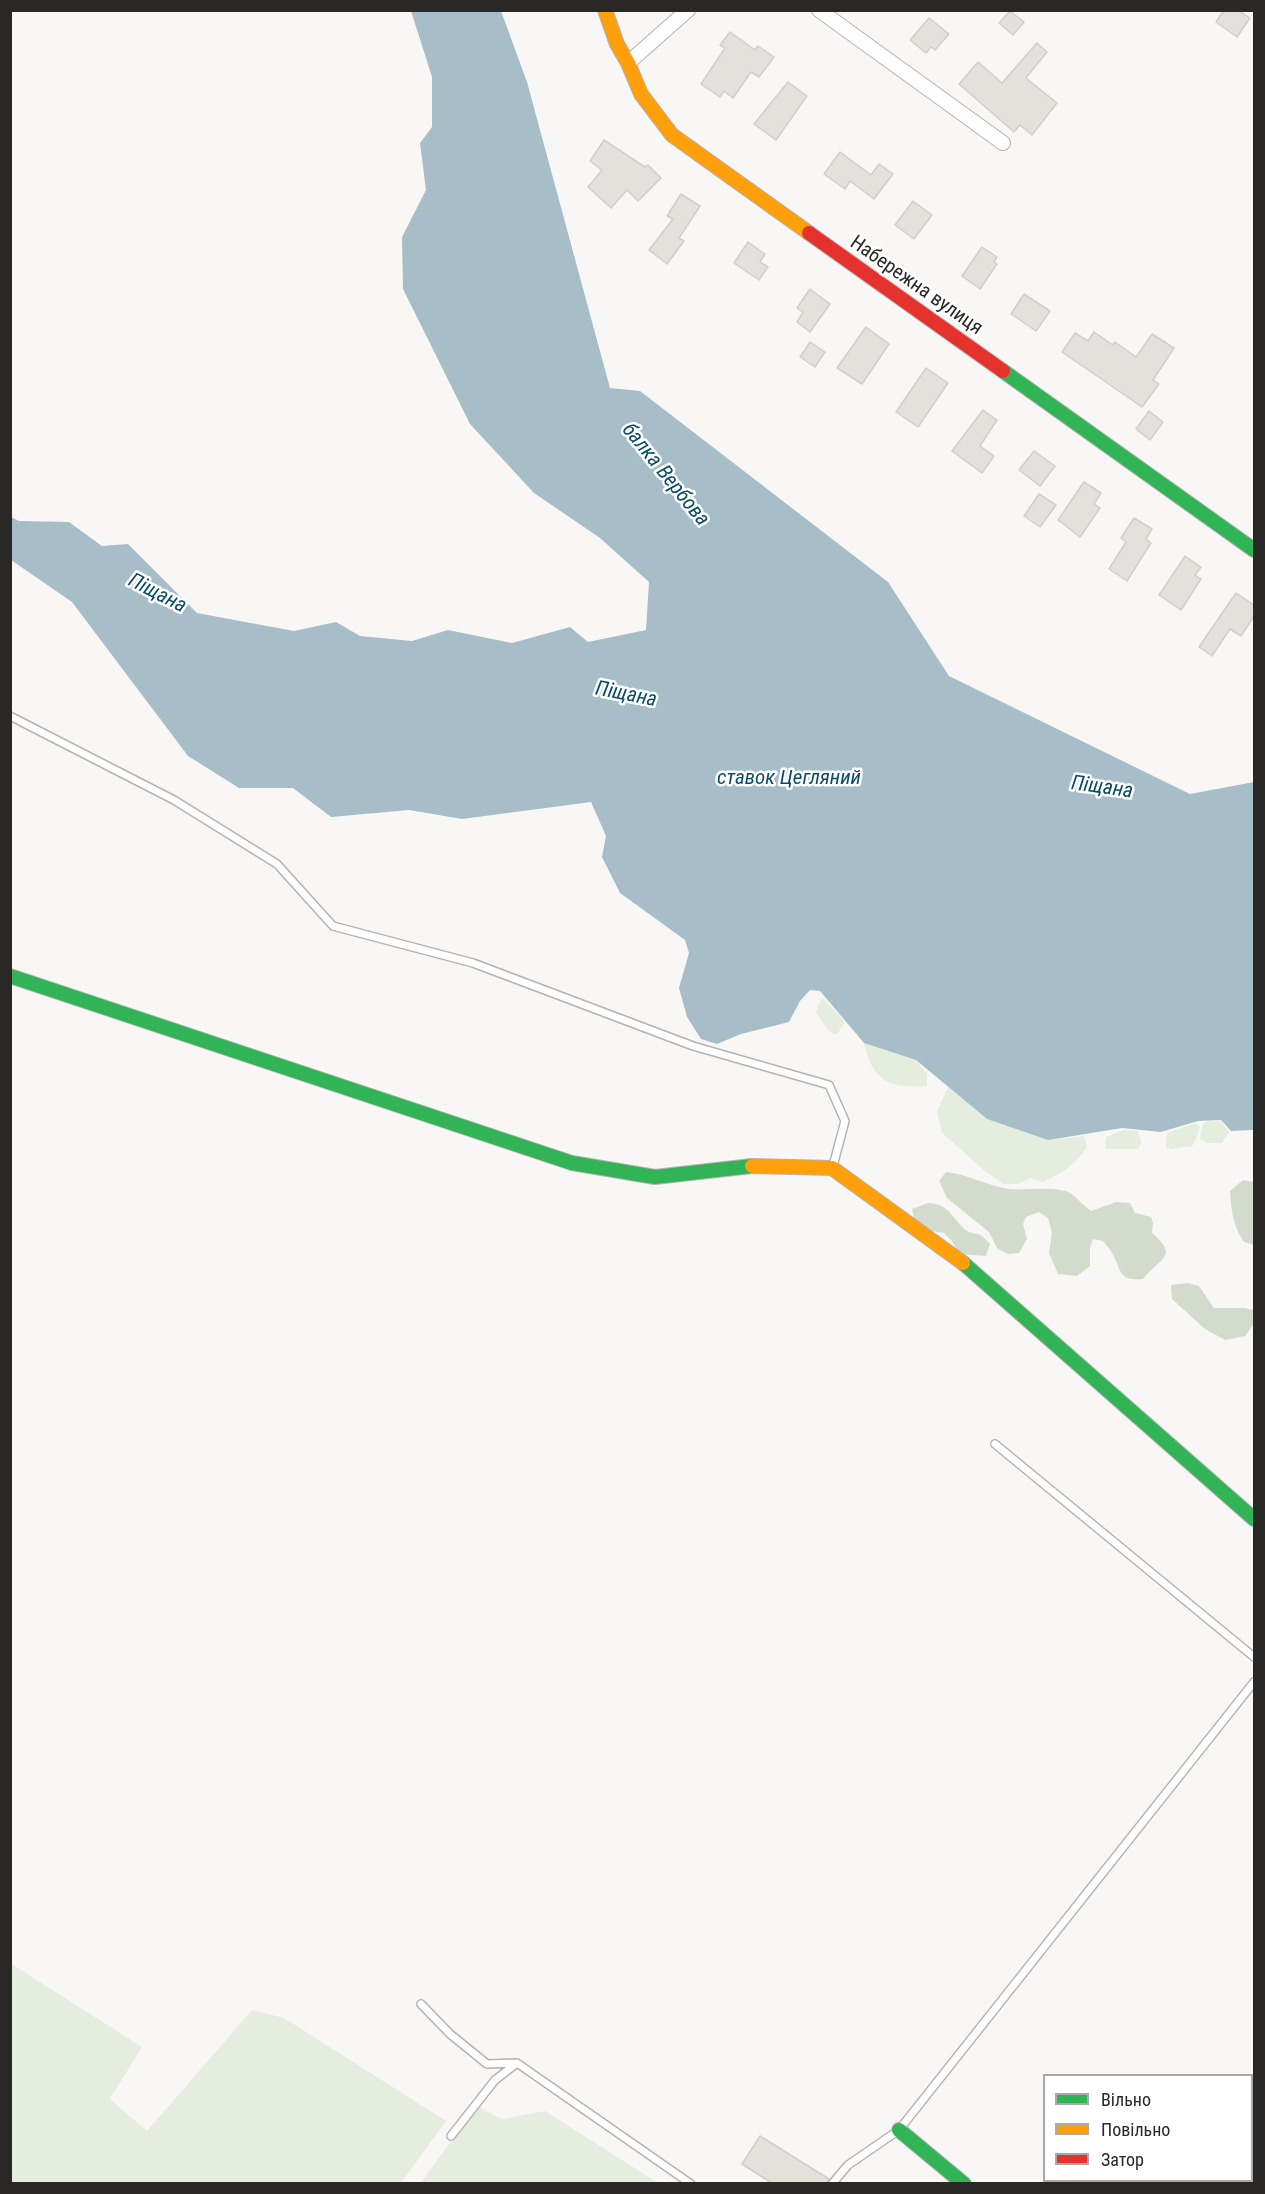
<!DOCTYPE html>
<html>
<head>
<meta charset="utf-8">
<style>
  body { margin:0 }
  #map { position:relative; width:1265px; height:2194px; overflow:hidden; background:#f8f7f6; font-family:"Roboto Condensed",sans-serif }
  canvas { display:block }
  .frame { position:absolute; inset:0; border:12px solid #292827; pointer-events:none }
  .legend { position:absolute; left:1043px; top:2074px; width:210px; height:108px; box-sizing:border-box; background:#fff; border:2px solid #a9a9a9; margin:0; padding:8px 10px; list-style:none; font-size:18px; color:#292827 }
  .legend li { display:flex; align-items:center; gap:12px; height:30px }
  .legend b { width:30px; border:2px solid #a9a9a9 }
</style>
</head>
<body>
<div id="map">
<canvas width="1265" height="2194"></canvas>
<div class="frame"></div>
<ul class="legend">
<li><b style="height:8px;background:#30b455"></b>Вільно</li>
<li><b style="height:8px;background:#ff9f0a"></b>Повільно</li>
<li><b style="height:8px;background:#e5322d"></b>Затор</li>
</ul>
</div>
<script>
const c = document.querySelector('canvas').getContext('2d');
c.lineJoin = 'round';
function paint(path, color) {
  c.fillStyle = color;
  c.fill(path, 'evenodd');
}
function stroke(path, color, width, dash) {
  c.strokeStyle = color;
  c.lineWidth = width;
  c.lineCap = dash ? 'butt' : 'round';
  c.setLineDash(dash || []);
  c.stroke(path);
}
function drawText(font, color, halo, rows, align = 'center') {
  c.font = font + ' "Roboto Condensed",sans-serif';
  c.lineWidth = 5;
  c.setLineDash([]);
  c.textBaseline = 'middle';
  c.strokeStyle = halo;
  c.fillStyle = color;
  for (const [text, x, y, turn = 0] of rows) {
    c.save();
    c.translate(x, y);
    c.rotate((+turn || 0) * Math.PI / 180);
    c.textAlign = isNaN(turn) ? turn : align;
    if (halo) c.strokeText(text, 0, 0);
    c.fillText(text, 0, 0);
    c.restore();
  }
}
const green = new Path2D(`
  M823,998L845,1022L838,1033L835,1035L828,1030L816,1013L818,1005Z
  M864,1043L916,1060L927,1074V1086C890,1088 873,1083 864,1043Z
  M948,1087L987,1119L1048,1140L1084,1136L1087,1147C1076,1165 1062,1173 1043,1182L1030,1178L1019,1184H1003L984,1170L942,1133L937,1111Z
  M1206,1121L1221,1122L1229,1132L1222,1143H1207L1200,1139L1202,1126Z
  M1196,1123L1200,1126L1196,1139L1192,1146L1171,1149L1166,1147L1167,1133Z
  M1123,1130L1137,1131L1142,1142L1138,1149H1105L1106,1137Z
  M10,1963L142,2047L110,2099L147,2131L252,2010L284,2018L446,2121L401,2183H11Z
  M476,2106L502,2119L545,2111L658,2183L420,2184Z`);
const forest = new Path2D(`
  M946,1172C968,1174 987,1186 1009,1189C1025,1191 1056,1185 1070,1193C1074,1195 1085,1207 1091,1211L1116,1202L1130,1203L1135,1213L1151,1217L1153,1223L1152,1233C1180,1257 1160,1258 1143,1279C1118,1281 1122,1271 1112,1253C1110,1249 1106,1245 1103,1241L1093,1239L1090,1248V1266L1077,1276L1058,1274L1049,1253L1052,1233L1048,1218L1039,1212L1026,1217L1023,1224L1027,1239L1019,1253L1008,1254L997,1248L989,1232L947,1198L939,1181Z
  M1243,1180L1254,1182V1245L1244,1242C1233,1226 1231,1210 1230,1191Z
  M928,1203C950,1204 951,1218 966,1230C976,1237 978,1229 990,1244L986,1256L959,1254L952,1241L944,1233L932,1231L914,1219L912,1209Z
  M1187,1283L1199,1286L1214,1308H1244L1254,1310V1324L1245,1336L1225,1340L1205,1329L1172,1299L1171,1285Z`);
const water = new Path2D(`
  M411,11H501L527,82L610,388L640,391L888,582L949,676L1190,794L1254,782V1130L1231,1131L1221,1120L1198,1121L1161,1132L1122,1128L1048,1140L987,1119L916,1060L864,1043L820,991L810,990L800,1001L789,1022L741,1034L717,1044L701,1039L687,1017L679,988L689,953L685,940L620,893L602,857L606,836L591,802L462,819L409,810L331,817L293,788H239L188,756L72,602L11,560V517L19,521L69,522L102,546L128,544L197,613L294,631L336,622L360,636L412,641L448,630L512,643L570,627L588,642L646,630L649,582L600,538L534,493L470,424L403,289L402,237L426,190L420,143L432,127V77Z`);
const building = new Path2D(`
  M1224,10H1238L1250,18L1237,37L1216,22Z
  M1010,11L1024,22L1013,35L999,23Z
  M929,18L949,34L935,50L931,47L926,53L910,40Z
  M730,32L755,50L758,46L774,57L759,77L751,72L733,98L724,91L720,97L701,84L725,48L720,45Z
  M1037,43L1047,52L1026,78L1057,103L1032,135L1020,125L1014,132L959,84L978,62L1002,83Z
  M788,82L807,96L776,140L754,124Z
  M604,140L645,167L648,165L661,178L638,201L627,190L611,208L588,187L602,170L590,161Z
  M840,152L871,175L879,164L893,174L874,199L850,181L845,189L824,174Z
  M681,194L700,206L679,238L684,241L667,264L649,250L673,219L667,216Z
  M913,201L932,215L914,239L895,225Z
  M748,242L765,254L760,262L768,267L759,280L734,263Z
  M982,247L997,257L994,262L997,264L980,289L962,276Z
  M810,289L830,304L810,332L797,322L803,312L797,308Z
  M1024,294L1050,311L1036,331L1011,314Z
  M866,327L889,344L862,384L837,368Z
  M1094,332L1113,345L1115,342L1136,357L1152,334L1174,348L1153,380L1159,384L1142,407L1062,352L1075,333L1088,341Z
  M810,342L825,352L815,367L800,357Z
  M926,368L948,383L918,427L896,412Z
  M983,410L997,420L980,446L994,456L982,473L952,451Z
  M1149,411L1163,422L1150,440L1136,429Z
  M1034,451L1055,466L1040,486L1019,470Z
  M1084,482L1101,493L1094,504L1100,508L1080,537L1058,520Z
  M1039,494L1056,505L1040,527L1024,516Z
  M1134,518L1152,529L1146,539L1151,543L1127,581L1109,569L1126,542L1121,538Z
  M1185,556L1201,567L1195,575L1201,579L1181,610L1159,595Z
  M1236,593L1254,605V616L1241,636L1230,629L1212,656L1199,647Z
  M760,2136L829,2179L826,2184H773L742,2164Z`);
const lane = new Path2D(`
  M10,716L174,800L277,864L333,926L473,963L693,1046L829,1085L845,1121L833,1166
  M995,1444L1254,1657
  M421,2004L450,2034L487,2064L517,2063L691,2184
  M451,2136L495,2080L517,2063
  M832,2184L848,2165L899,2130L1254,1682`);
const street = new Path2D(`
  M819,10L1003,143
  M628,63L688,10`);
const fast = new Path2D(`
  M1003,371L1254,550
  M10,976L572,1163L655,1177L752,1166
  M963,1263L1254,1519
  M899,2130L964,2184`);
const slow = new Path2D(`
  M605,10L617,44L628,63L641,94L672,135L809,233
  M752,1166L832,1168L963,1263`);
const jam = new Path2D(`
  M809,233L1003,371`);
const streetNames = [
  ["Набережна вулиця",916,286,35]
];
const waterNames = [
  ["балка Вербова",665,475,51],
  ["Піщана",157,594,27],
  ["Піщана",626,695,11],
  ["ставок Цегляний",789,779],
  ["Піщана",1102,788,8]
];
paint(green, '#e5eddf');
paint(forest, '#d3dccc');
paint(water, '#a7bec9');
paint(building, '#e4e0db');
stroke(building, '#d0cfce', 1.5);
stroke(lane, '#b4b3b2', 10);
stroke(street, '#b4b3b2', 16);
stroke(fast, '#b4b3b2', 16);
stroke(slow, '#b4b3b2', 16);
stroke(jam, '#b4b3b2', 16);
stroke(lane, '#fefefe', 7);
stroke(street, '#fefefe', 14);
stroke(fast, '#30b455', 14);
stroke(slow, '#ff9f0a', 14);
stroke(jam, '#e5322d', 14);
drawText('20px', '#292827', '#fff', streetNames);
drawText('italic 21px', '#0a4c65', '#fff', waterNames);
</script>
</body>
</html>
